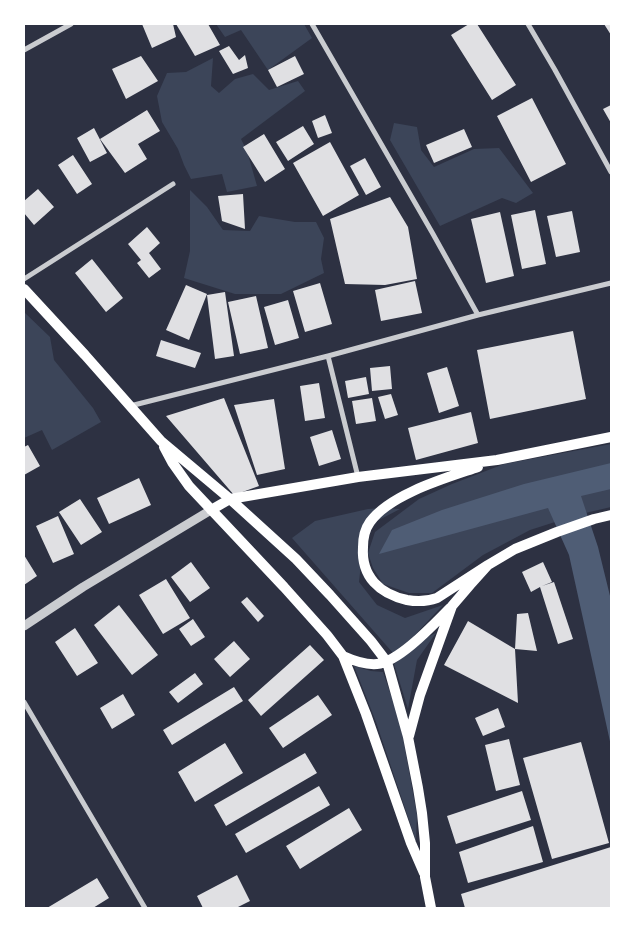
<!DOCTYPE html>
<html>
<head>
<meta charset="utf-8">
<style>
  body { margin:0 }
  #map { position:relative; width:635px; height:932px; overflow:hidden; background:#2d3142; font-family:"Archivo Narrow",sans-serif }
  canvas { display:block }
  .frame { position:absolute; inset:0; border:25px solid #fff; pointer-events:none }
</style>
</head>
<body>
<div id="map">
<canvas width="635" height="932"></canvas>
<div class="frame"></div>
</div>
<script>
const c = document.querySelector('canvas').getContext('2d');
c.lineJoin = 'round';
function paint(path, color) {
  c.fillStyle = color;
  c.fill(path, 'evenodd');
}
function stroke(path, color, width, dash) {
  c.strokeStyle = color;
  c.lineWidth = width;
  c.lineCap = dash ? 'butt' : 'round';
  c.setLineDash(dash || []);
  c.stroke(path);
}
const green = new Path2D(`
  M216,24H304L312,38L268,70L241,30L225,37Z
  M213,58L211,86L219,93L235,79L253,74L269,90L298,81L305,91L241,139L247,151L257,186L227,192L222,174L191,179L184,165L178,149L162,122L157,96L167,73L186,72Z
  M394,123L417,127L421,150L434,167L474,149L499,148L533,193L516,203L502,198L440,226L390,140Z
  M190,190L207,207L223,230L250,231L259,216L295,222H316L324,238L321,259L324,273L281,294H235L184,278L190,251Z
  M24,312L50,337L54,360L93,408L101,422L52,450L42,430L24,438Z
  M611,444V507L577,515L530,530L483,555L432,593H409L383,584L373,568L368,553L375,532L419,499L452,484L504,464Z
  M382,508L400,509L375,522L363,545L359,582L377,605L405,618L443,605L412,638L393,653L292,538L315,521L368,509Z
  M436,633L417,660L408,709L394,664L425,638Z
  M354,666L371,671L383,672L399,718L405,749L417,815L416,841L376,722Z`);
const water = new Path2D(`
  M611,463V489L581,496L598,547L611,600V746L569,555L548,508L379,554L392,530L442,510L524,484Z`);
const building = new Path2D(`
  M142,24H173L176,37L152,48Z
  M176,24H208L220,45L195,56Z
  M469,24H477L516,85L492,100L451,35Z
  M604,24H611V35Z
  M229,46L239,60L245,55L248,68L233,74L219,51Z
  M141,56L158,81L126,99L112,69Z
  M295,56L304,74L277,87L268,70Z
  M532,98L566,164L531,182L497,116Z
  M611,105V123L603,109Z
  M147,110L160,131L138,144L147,159L125,173L100,139Z
  M325,115L332,133L318,138L312,121Z
  M303,126L314,144L288,161L276,142Z
  M94,128L107,153L90,162L77,138Z
  M464,129L472,147L434,163L426,145Z
  M264,134L285,169L265,182L243,147Z
  M330,142L359,195L323,216L293,163Z
  M73,155L92,184L77,194L58,165Z
  M365,158L381,187L366,195L350,166Z
  M38,189L54,207L34,225L24,213V201Z
  M243,194L245,229L222,221L218,196Z
  M390,197L408,227L417,279L385,285L345,284L330,219Z
  M535,210L546,264L522,269L511,215Z
  M572,211L580,252L556,257L547,216Z
  M500,212L514,276L486,283L471,219Z
  M147,227L160,243L149,253L161,269L149,278L137,263L141,260L128,244Z
  M92,259L123,298L106,312L75,273Z
  M415,281L422,313L381,321L375,290Z
  M320,283L332,324L305,332L293,291Z
  M186,285L207,294L189,340L166,330Z
  M225,292L234,356L215,359L207,295Z
  M256,296L268,348L240,354L228,302Z
  M288,300L299,338L275,345L264,307Z
  M573,331L586,399L490,419L477,350Z
  M161,340L201,353L195,368L156,356Z
  M390,366L392,389L372,391L370,368Z
  M447,367L459,406L439,413L427,373Z
  M366,377L369,394L348,398L345,381Z
  M319,383L325,418L305,421L300,386Z
  M391,394L398,415L385,419L378,397Z
  M224,398L259,486L234,495L166,416Z
  M372,398L376,421L356,424L352,401Z
  M274,399L285,469L257,475L234,405Z
  M471,412L478,443L416,460L408,428Z
  M332,430L341,459L319,466L310,437Z
  M28,445L40,466L24,475V447Z
  M139,478L151,505L109,524L97,498Z
  M80,499L102,532L81,545L59,512Z
  M58,516L74,554L53,563L36,526Z
  M24,555L37,576L24,585Z
  M191,562L210,588L190,602L171,577Z
  M543,562L552,582L542,586L554,582L573,639L558,644L540,587L531,592L522,572Z
  M166,579L190,618L163,634L139,595Z
  M247,597L264,616L258,622L241,602Z
  M119,605L158,655L132,675L94,625Z
  M528,613L537,651L515,649L517,614Z
  M193,619L205,637L191,646L179,629Z
  M468,621L515,649L518,703L444,665Z
  M75,628L98,663L77,676L55,642Z
  M234,641L250,659L230,677L214,659Z
  M310,645L324,660L261,716L248,700Z
  M195,673L203,684L178,703L169,692Z
  M234,687L243,701L172,745L163,730Z
  M123,694L135,715L112,729L100,708Z
  M318,695L332,715L283,748L269,728Z
  M498,708L505,727L483,736L475,718Z
  M509,739L520,785L496,791L485,745Z
  M581,742L609,843L552,859L523,758Z
  M225,743L243,773L195,802L178,772Z
  M305,753L317,773L226,826L214,805Z
  M319,786L330,805L246,853L235,834Z
  M522,791L531,820L456,844L447,816Z
  M349,808L362,830L300,869L286,846Z
  M533,826L543,862L468,883L459,852Z
  M611,847V908H465L461,894Z
  M237,875L250,901L236,908H203L197,896Z
  M97,878L109,898L93,908H47Z`);
const minor = new Path2D(`
  M312,24L433,234L478,315
  M528,24L555,70L611,172
  M24,50L71,24
  M24,279L173,184
  M328,356L358,477
  M130,406L328,356L478,315L611,283
  M24,702L145,908`);
const tertiary = new Path2D(`
  M24,626L83,587L211,510`);
const secondary = new Path2D(`
  M24,289L85,355L161,441L230,499L296,559L330,595L371,641L387,662L408,737L418,788L422,813L425,843V877L431,908
  M164,447L172,462L189,486L284,587L327,635L343,656L366,714L411,843L424,873
  M478,467C446,478 390,494 370,522C365,529 363,539 363,547C361,577 380,594 407,600C418,602 426,602 437,598L488,565
  M211,510L230,499L358,477L497,460L611,437
  M343,656C354,661 365,665 377,664C399,662 434,624 450,608
  M409,736L420,695L452,606L470,585L488,565L515,549L557,532L594,519L611,515`);
paint(green, '#3c4559');
paint(water, '#4f5d75');
paint(building, '#e0e0e3');
stroke(minor, '#caccd0', 5);
stroke(tertiary, '#caccd0', 9);
stroke(secondary, '#fff', 10);
</script>
</body>
</html>
